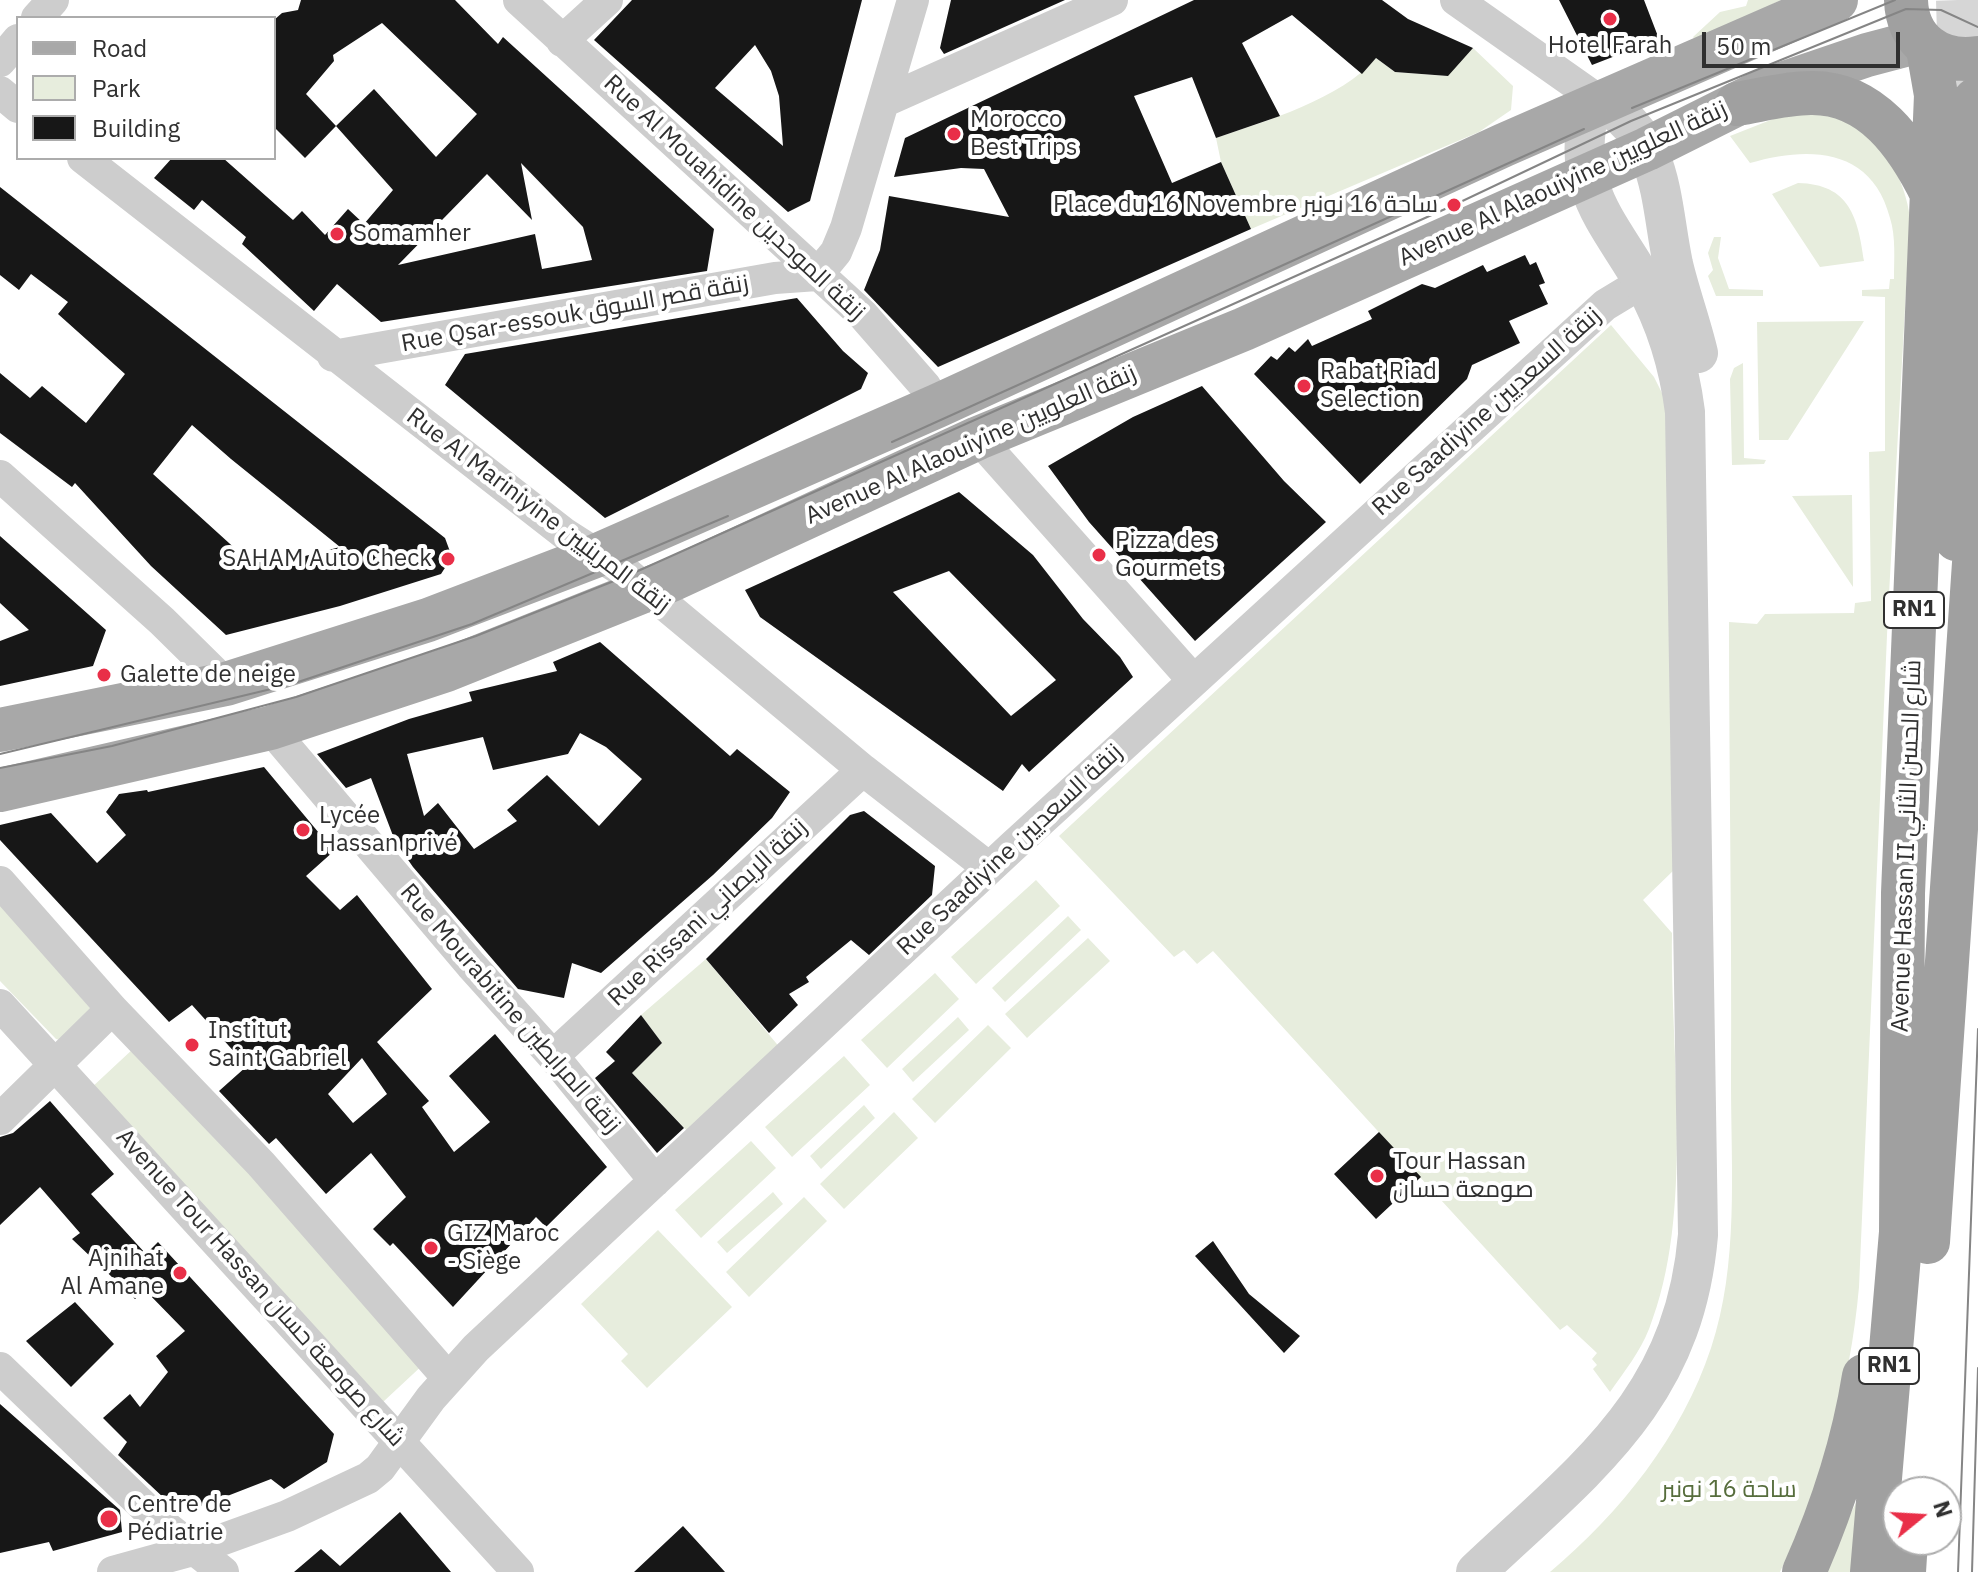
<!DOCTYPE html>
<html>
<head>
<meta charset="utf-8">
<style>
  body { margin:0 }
  #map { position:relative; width:1978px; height:1572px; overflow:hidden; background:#fff; font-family:"IBM Plex Sans",sans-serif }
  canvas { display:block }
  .legend { position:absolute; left:16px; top:16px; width:260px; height:144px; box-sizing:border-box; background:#fff; border:2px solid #acacac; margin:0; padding:10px 14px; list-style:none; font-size:24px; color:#303030 }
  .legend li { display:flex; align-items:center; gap:16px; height:40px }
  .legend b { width:40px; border:2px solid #acacac }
  .north { position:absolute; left:1882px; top:1476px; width:80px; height:80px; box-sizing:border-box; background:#fff; border:2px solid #acacac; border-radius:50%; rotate:72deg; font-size:22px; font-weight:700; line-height:32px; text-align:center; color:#303030 }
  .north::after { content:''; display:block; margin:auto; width:28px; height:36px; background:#e92f48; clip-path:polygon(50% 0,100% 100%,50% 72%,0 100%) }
  .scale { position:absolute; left:1702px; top:32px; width:198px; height:36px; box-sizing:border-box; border:4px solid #303030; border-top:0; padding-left:10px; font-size:24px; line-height:28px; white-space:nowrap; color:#303030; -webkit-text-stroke:6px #fff; paint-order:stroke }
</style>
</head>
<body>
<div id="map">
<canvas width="1978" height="1572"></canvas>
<ul class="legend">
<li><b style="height:10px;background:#a8a8a8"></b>Road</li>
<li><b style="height:22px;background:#e7eddd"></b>Park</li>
<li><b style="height:22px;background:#171717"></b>Building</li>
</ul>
<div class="north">N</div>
<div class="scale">50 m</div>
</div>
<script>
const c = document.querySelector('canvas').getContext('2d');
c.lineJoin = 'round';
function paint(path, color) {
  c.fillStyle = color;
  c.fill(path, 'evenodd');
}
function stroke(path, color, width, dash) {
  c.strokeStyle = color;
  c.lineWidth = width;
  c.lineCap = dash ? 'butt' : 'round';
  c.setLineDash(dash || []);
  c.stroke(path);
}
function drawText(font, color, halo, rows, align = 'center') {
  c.font = font + ' "IBM Plex Sans",Cairo,sans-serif';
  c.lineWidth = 8;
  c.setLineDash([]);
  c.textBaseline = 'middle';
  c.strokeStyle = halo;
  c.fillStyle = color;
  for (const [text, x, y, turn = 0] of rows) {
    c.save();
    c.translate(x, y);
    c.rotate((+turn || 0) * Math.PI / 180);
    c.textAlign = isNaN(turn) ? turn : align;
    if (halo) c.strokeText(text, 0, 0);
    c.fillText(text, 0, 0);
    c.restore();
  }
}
const green = new Path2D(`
  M1748,0H1781L1696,41L1693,37L1720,12L1746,6Z
  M1473,48L1513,86L1511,110L1479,132L1251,229L1221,162L1216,138C1266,121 1341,99 1376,58L1395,72L1447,76Z
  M1796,110C1811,113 1826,115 1840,119C1881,132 1906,180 1910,219L1888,612L1859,1287C1850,1387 1823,1481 1780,1572H1550C1620,1513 1682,1436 1711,1348C1739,1265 1731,1169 1731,1083C1732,929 1729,776 1729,622L1757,624L1765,614L1854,613L1855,603L1871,601L1869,452L1885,451V297L1862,296V290L1889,289L1890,279H1894C1894,259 1896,237 1890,218C1872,147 1808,146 1750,163L1730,136Z
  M1798,183C1850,184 1858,218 1864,261L1820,267L1772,194Z
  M1714,237H1721L1718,258L1729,289L1763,290V296H1716L1708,276L1713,270L1708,253Z
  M1864,321L1788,440H1759L1757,322Z
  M1611,325L1654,377L1666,401L1674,870L1643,900L1672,933C1670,1056 1695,1214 1649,1329C1640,1352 1624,1372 1610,1392L1593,1369L1597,1365L1592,1359L1597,1353L1567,1325L1560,1330L1213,951L1197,964L1184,950L1174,957L1059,836Z
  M1743,363L1744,458L1766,460L1764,464L1732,465L1730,379L1734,368Z
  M1852,495L1853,587L1792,496Z
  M1036,880L1060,906L976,984L951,957Z
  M0,904L91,1009L65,1041L56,1039L0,981Z
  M1068,916L1081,930L1005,1002L992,988Z
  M1088,938L1110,961L1027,1038L1005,1014Z
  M706,959L781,1049L689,1133L632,1073L662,1043L641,1015Z
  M935,973L959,999L887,1068L861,1040Z
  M958,1017L969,1030L913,1082L902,1069Z
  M988,1025L1011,1048L935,1123L912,1099Z
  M134,1048L427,1361L383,1402L90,1089Z
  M844,1056L870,1085L792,1157L765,1127Z
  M864,1105L875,1118L821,1169L810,1156Z
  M894,1112L918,1138L844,1209L820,1184Z
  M751,1141L776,1168L701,1238L675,1210Z
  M773,1192L783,1204L727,1253L717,1242Z
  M804,1197L827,1221L749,1297L726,1272Z
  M658,1230L732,1307L647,1388L621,1361L628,1354L581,1304Z
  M1859,1497L1854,1572H1821Z`);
const building = new Path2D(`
  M301,0H455L498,44L503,37L714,229L707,271L381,322L337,284L314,311L242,244L246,237L202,200L194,210L154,178L172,158H223L293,220L302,211L325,235L348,209L364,224L393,190L336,126L305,158L274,127V20L282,13L298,10ZM382,23L477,114L436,157L374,89L336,126L306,94L334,61L333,55ZM521,163L583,227L592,260L542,269L535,234L398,265L487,174L532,220Z
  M632,0H862L810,201L788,212L594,40ZM755,45L771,71L779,96L783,146L715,88Z
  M951,0H1065L944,54L940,48Z
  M1194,0H1382L1408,19L1473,48L1448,76L1395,72L1376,58L1362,74L1292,15L1242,43L1280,116L1216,138L1192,77L1134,96L1172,183L1221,162L1251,229L938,367L864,290L880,250L889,196L1009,217L984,169L961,168L894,177L905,138Z
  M1559,0H1644L1659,39L1592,65Z
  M0,187L445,538L452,557L441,574L340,606L226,635L151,566L75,483L72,487L0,433V373L30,398L42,386L86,423L125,374L58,314L68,302L31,274L19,290L0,275ZM192,425L231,459L340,547L278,563L240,553L153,474Z
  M1525,255L1530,265L1536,262L1545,283L1539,285L1548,304L1509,321L1520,343L1472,365L1467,379L1360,484L1254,374L1271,356L1277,360L1289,347L1295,352L1308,339L1312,346L1372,319L1368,311L1422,284L1435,288L1483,265L1487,272Z
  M797,298L843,351L868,373L861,389L605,518L445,385L465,354Z
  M1202,386L1284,481L1326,522L1195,641L1089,522L1048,466L1133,417Z
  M959,492L1033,555L1083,619L1120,657L1133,677L1029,772L1022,764L1003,791L760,617L745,590ZM949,571L1056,680L1011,716L893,592Z
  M0,536L106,630L93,666L0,686V641L29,630L0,603Z
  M600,642L730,756L737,749L790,792L772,818L713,875L601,973L572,963L564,998L518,989L413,867L395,841L371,778L346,788L317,754L409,719L472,701L469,692L557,671L553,662ZM580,733L606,747L642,779L599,826L547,775L507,810L517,821L474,849L438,803L424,816L407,754L483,737L493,770L568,754Z
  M264,767L334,851L306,876L340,910L357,895L432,989L377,1042L429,1101L422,1107L454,1152L490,1122L449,1076L495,1034L607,1167L546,1227L536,1217L453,1307L393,1243L390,1246L373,1229L406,1197L371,1153L326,1194L276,1138L269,1144L219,1091L247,1066L192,1005L169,1022L0,840V825L51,813L97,863L126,835L106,812L119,794L147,790L148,792ZM362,1058L387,1094L353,1123L328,1094Z
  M864,811L935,866L932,895L869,955L851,940L806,977L809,982L789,994L798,1005L769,1033L706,959L850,815Z
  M641,1015L662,1043L632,1073L684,1128L657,1153L595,1078L615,1061L606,1052Z
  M50,1101L114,1174L91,1194L146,1254L158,1242L334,1434L327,1462L284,1489L271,1479L181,1514L118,1455L127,1442L103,1418L130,1394L140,1407L168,1372L156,1356L185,1331L145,1290L135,1299L72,1239L80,1233L40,1187L0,1225V1137L13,1133Z
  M1379,1132L1421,1177L1376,1219L1334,1174Z
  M1213,1241L1249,1294L1300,1336L1284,1353L1195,1256Z
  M75,1302L114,1344L71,1387L26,1341Z
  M0,1404L120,1510L122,1532L53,1551L49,1542L0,1553Z
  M400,1512L451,1572H294L321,1549L340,1566Z
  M683,1526L725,1572H634Z`);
const trunkTunnel = new Path2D(`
  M1958,0L1961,103`);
const minor = new Path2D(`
  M519,0L863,315L925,386L937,406
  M1456,0L1601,102
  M37,18L53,0
  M562,41L607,0
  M0,61L18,40
  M0,92L18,107
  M883,102L1112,0
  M83,158L565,534L629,575L863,770L989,868
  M333,356L775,278L817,275L836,252L846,228L913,0
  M978,438L1193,680
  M0,476L162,621L226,684
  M270,728L471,965L553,1056L655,1181
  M0,882L112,1009L261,1164L448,1378
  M0,1005L518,1572
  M553,1056L863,770
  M0,1119L112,1009
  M0,1368L160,1522L223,1572
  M113,1572L196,1549L287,1516L368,1478L380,1468L431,1398L476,1348L1012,847L1605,305L1643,282`);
const tertiary = new Path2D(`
  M1601,102C1664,136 1660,202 1673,264C1680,294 1691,323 1698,353
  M1476,1572C1587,1467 1684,1399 1698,1235L1685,412C1679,365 1667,324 1644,283C1607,219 1570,188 1590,107`);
const primary = new Path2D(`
  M0,730L226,684L428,620L598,555L937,406L1504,145L1836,0
  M0,790L270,728L446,670L671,580L978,438L1244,329L1647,149L1767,89L1867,55L1920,41`);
const trunk = new Path2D(`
  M1906,0C1907,41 1939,64 1978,58
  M1737,104C1761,100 1786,93 1811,93C1872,92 1908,145 1932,194
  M1956,539L1975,100
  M1928,1242L1978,504
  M1804,1572C1832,1509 1853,1445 1864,1376
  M1872,1572L1901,1232L1903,893L1936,95L1928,49
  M1904,1572L1906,1540`);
const tram = new Path2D(`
  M1632,108L1895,0
  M892,442L1584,129
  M0,754L292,684L472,624L728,516
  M0,768L112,746L296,697L476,636L629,575L1454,205L1631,121L1906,9L1941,10L1978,27
  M1958,1572L1978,1029
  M1972,1572L1978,1368`);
const markers = [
  [1610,19,8,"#e92f48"],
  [954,134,8,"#e92f48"],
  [1454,205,8,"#e92f48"],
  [337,234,8,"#e92f48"],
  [1304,386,8,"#e92f48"],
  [1099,555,8,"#e92f48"],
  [448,559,8,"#e92f48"],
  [104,675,8,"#e92f48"],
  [303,830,8,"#e92f48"],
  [192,1045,8,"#e92f48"],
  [1377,1176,8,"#e92f48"],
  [431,1248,8,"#e92f48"],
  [180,1273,8,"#e92f48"],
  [109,1519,10,"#e92f48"]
];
const shields = [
  [1914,610,60],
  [1889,1366,60]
];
const shieldNames = [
  ["RN1",1914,610],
  ["RN1",1889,1366]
];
const poiNames = [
  ["Hotel Farah",1610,46,"center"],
  ["Morocco",970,120],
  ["Best Trips",970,148],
  ["Place du 16 Novembre ساحة 16 نونبر",1438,205,"right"],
  ["Somamher",353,234],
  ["Rabat Riad",1320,372],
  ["Selection",1320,400],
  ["Pizza des",1115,541],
  ["Gourmets",1115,569],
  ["SAHAM Auto Check",432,559,"right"],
  ["Galette de neige",120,675],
  ["Lycée",319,816],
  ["Hassan privé",319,844],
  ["Institut",208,1031],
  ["Saint Gabriel",208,1059],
  ["Tour Hassan",1393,1162],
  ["صومعة حسان",1393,1190],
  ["GIZ Maroc",447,1234],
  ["- Siège",447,1262],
  ["Ajnihat",164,1259,"right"],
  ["Al Amane",164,1287,"right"],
  ["Centre de",127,1505],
  ["Pédiatrie",127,1533]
];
const streetNames = [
  ["Avenue Al Alaouiyine زنقة العلويين",1563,184,-25],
  ["Rue Al Mouahidine زنقة الموحدين",734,198,43],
  ["Rue Qsar-essouk زنقة قصر السوق",575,314,-10],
  ["Rue Saadiyine زنقة السعديين",1487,412,-42],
  ["Avenue Al Alaouiyine زنقة العلويين",971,445,-24],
  ["Rue Al Mariniyine زنقة المرينيين",538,511,37],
  ["Avenue Hassan II شارع الحسن الثاني",1907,846,-88],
  ["Rue Saadiyine زنقة السعديين",1010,850,-43],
  ["Rue Rissani زنقة الريصاني",708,913,-43],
  ["Rue Mourabitine زنقة المرابطين",510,1009,49],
  ["Avenue Tour Hassan شارع صومعة حسان",260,1288,48]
];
const parkNames = [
  ["ساحة 16 نونبر",1729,1490]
];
paint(green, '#e7eddd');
paint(building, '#171717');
stroke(trunkTunnel, '#d6d6d6', 44, [44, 22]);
stroke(minor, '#cdcdcd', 32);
stroke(tertiary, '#cdcdcd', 40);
stroke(primary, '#a8a8a8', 44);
stroke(trunk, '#a0a0a0', 44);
stroke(tram, '#858585', 2);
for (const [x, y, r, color] of markers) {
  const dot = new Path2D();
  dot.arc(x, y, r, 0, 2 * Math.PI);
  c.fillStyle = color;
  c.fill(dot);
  stroke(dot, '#fff', 3);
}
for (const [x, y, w] of shields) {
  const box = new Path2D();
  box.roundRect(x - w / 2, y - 18, w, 36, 6);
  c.fillStyle = '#fff';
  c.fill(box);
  stroke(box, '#303030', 2);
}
drawText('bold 22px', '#303030', null, shieldNames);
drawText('24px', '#303030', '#fff', poiNames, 'left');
drawText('24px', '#303030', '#fff', streetNames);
drawText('24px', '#566d3c', '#fff', parkNames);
</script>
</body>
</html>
